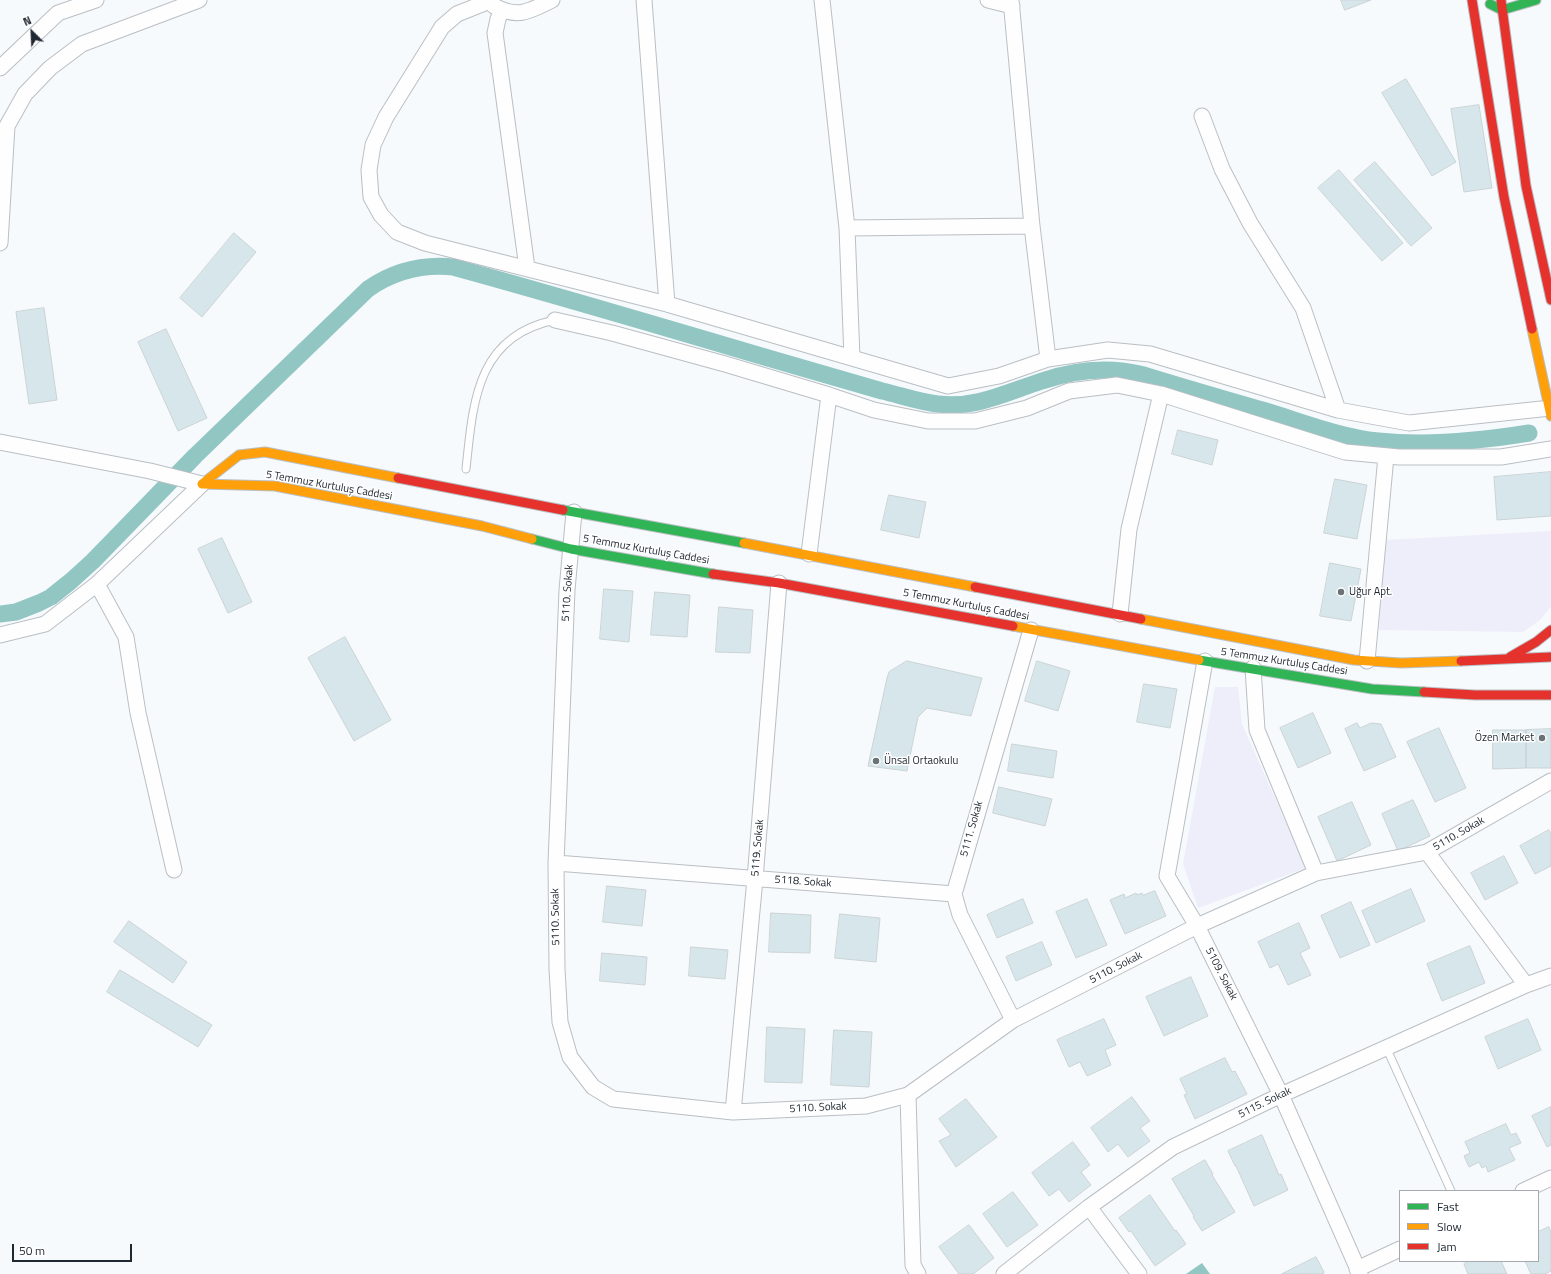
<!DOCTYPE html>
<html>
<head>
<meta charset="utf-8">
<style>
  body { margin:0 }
  #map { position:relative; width:1551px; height:1274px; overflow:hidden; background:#f7fafc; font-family:"Titillium Web",sans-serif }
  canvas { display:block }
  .legend { position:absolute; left:1399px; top:1190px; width:140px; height:72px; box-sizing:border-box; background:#fff; border:1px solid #a6a9ad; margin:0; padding:5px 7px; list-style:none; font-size:12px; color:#202931 }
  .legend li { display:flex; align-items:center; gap:8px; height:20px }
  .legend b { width:20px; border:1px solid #a6a9ad }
  .north { position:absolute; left:12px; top:12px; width:40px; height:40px; -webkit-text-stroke:3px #fff; paint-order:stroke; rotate:336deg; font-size:11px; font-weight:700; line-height:16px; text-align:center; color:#202931 }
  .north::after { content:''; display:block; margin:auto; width:14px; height:18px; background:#202931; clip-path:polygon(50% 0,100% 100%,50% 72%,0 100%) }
  .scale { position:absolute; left:12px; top:1244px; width:120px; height:18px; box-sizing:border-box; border:2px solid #202931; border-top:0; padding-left:5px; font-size:12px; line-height:14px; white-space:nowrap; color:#202931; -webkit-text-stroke:3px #fff; paint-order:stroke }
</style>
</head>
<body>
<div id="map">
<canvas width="1551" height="1274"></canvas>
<ul class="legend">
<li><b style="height:5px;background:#30b455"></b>Fast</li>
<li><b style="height:5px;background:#ff9f0a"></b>Slow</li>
<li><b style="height:5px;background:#e5322d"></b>Jam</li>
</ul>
<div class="north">N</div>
<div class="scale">50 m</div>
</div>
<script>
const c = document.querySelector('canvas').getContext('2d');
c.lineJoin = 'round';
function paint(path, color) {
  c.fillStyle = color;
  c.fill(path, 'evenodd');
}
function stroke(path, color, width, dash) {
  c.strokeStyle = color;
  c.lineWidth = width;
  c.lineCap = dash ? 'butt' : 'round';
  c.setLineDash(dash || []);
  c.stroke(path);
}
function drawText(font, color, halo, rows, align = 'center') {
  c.font = font + ' "Titillium Web",sans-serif';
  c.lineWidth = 3;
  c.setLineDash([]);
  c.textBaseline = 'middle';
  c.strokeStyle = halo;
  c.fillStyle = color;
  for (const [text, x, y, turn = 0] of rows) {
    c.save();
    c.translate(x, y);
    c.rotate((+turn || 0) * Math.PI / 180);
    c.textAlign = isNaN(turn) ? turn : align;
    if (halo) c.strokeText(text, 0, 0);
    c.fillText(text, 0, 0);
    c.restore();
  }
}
const green = new Path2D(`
  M1551,531V607L1540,620L1523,632L1379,630L1385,540Z
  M1215,687H1238L1242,724L1306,868L1198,908L1183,864Z`);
const water = new Path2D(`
  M1202,1263L1210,1274H1186Z`);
const canal = new Path2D(`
  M0,614L16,612L39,603L51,597L71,581L93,561L195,456L368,289C394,271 422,264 453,267C559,296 663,327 768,358C806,369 844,380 882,391C900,395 919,402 938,404C976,409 1007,392 1042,381C1076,369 1109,366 1144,375C1186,388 1228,400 1269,412C1305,423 1341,437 1378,441C1428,446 1480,441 1529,433`);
const building = new Path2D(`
  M1341,0H1371L1345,10Z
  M1406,79L1456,162L1432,176L1382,93Z
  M1479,105L1492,188L1464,192L1451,109Z
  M1375,162L1432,228L1411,246L1354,180Z
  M1339,170L1403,243L1382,261L1318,188Z
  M234,233L256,252L202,317L180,298Z
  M44,308L57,400L29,404L16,312Z
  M166,329L207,418L178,431L138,342Z
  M1178,430L1218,440L1212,465L1172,454Z
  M1551,472V516L1497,520L1494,477Z
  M1335,479L1367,485L1357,539L1324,533Z
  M889,495L926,502L919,538L881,530Z
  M222,538L252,602L228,613L198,549Z
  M1330,563L1361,569L1351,621L1320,616Z
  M604,589L633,591L629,642L600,639Z
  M655,592L690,595L687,637L651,635Z
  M719,607L753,610L750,653L716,652Z
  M345,637L391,720L354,741L308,658Z
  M907,661L982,678L971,716L927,708L918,717L907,771L868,766L887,678L889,672Z
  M1037,661L1070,671L1058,711L1025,701Z
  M1144,684L1177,689L1170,728L1137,722Z
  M1313,713L1331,753L1298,768L1280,728Z
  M1357,723L1360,728L1371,723L1381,724L1396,757L1364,771L1345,729Z
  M1439,728L1466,788L1435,802L1407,742Z
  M1551,729V768H1526V730Z
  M1493,730H1526V768L1493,769Z
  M1012,744L1057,751L1053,778L1008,771Z
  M999,787L1052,799L1045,826L993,813Z
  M1413,800L1430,836L1398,851L1382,814Z
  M1352,802L1371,845L1337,861L1318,817Z
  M1549,830L1551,834V866L1535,874L1520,846Z
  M1504,856L1518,883L1485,900L1471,873Z
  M607,886L646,890L642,926L603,922Z
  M1411,889L1425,921L1376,943L1362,911Z
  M1155,891L1166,916L1125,934L1110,900L1124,894L1125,898L1136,893L1137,895L1142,893L1143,895Z
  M1023,899L1033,923L997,938L987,915Z
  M1087,899L1107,945L1076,958L1056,912Z
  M1351,902L1370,945L1340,958L1321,916Z
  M771,913L811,915L810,953L769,952Z
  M840,914L880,918L876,962L835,958Z
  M129,921L187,962L173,983L114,942Z
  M1299,923L1310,948L1300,953L1311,975L1288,985L1278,964L1270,968L1258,942Z
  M1042,942L1052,965L1016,981L1006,957Z
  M1470,946L1485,983L1442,1001L1427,964Z
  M691,947L728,950L725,979L689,976Z
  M602,953L647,957L645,985L600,981Z
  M120,970L212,1025L198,1047L107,992Z
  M1191,977L1208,1016L1164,1036L1146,997Z
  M1104,1019L1116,1045L1105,1050L1111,1065L1087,1076L1080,1062L1069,1067L1057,1040Z
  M1528,1019L1541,1050L1498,1069L1485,1037Z
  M767,1027L805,1029L802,1083L765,1082Z
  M834,1030L872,1032L869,1087L831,1085Z
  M1225,1058L1232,1072L1235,1071L1247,1094L1195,1119L1184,1095L1187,1094L1180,1079Z
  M1132,1097L1150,1121L1140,1128L1150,1141L1128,1157L1118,1144L1108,1152L1091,1128Z
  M966,1099L997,1137L956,1167L939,1141L951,1135L939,1119Z
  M1551,1107V1145L1547,1147L1532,1116Z
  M1506,1124L1511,1135L1516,1133L1521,1143L1509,1148L1515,1160L1488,1172L1486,1166L1482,1168L1479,1162L1469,1167L1464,1156L1470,1153L1465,1142Z
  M1262,1135L1279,1175L1281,1174L1288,1190L1254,1206L1236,1166H1235L1228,1151Z
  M1073,1142L1090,1165L1081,1172L1091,1185L1069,1202L1059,1189L1049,1196L1032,1173Z
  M1205,1160L1213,1174L1212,1175L1235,1212L1202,1231L1193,1217L1194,1216L1172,1179Z
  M1013,1192L1038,1225L1007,1247L983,1214Z
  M1150,1195L1175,1231L1176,1230L1186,1244L1155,1266L1131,1231L1129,1232L1119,1218Z
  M969,1225L994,1258L973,1274H959L939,1247Z
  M1549,1227L1551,1232V1271L1545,1274H1531L1525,1261H1538V1232Z
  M1316,1257L1324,1272L1323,1274H1282Z
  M1470,1261H1501L1507,1274H1468L1464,1264Z`);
const lane = new Path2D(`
  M466,469C473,403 476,336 555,320
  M1386,1047L1451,1191`);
const street = new Path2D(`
  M644,0L667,304
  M822,0L847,228L852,358
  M988,0L1012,6
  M1011,0L1032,226L1048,359
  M487,2L457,14L442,27L386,117L373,145L369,170L371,197L381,215L397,232L425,243L667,304L948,386L999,376L1048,359L1108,350L1150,354L1338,410L1409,423L1551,408
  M494,6C518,19 530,11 552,0
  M502,10L498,19L495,33L527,268
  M0,68L58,13L96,0
  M1202,116L1222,169L1250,223L1303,308L1338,410
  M847,228L1032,226
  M0,243L7,126L25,94L50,68L82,44L199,0
  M555,320L612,333L725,364L829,395L874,410L928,421H975L1027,408L1069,391L1117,385L1161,394L1345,452L1399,457H1501L1551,449
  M0,442L150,471L202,484
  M574,512L567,590L556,863L557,969L560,1022L570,1057L593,1087L613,1099L733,1112L866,1106L908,1095L1013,1020L1197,926L1316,873L1427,852L1551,781
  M809,554L829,395
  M97,584L126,637L138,713L174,870
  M1120,614L1129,529L1161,394
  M0,635L45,624L97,584L202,484
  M1205,661L1167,876L1197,926L1281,1095L1360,1274
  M1367,661L1386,456
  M1253,668L1257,730L1316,873
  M1427,852L1526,985
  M556,863L954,894
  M1013,1020L960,915L954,894L1031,630
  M908,1095L913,1265L918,1274
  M733,1112L755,879L779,583
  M1523,1191L1551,1178
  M1089,1207L1139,1274
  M1357,1269L1400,1249
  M1004,1274L1089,1207L1173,1147L1281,1095L1526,985L1551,976`);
const fast = new Path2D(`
  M1490,4L1502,10L1536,0
  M563,510L744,543
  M532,539L571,549L713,574
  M1199,660L1372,689L1424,692`);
const slow = new Path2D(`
  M1532,329L1551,416
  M202,484L239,455L265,452L398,478
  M202,484L275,486L482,526L532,539
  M744,543L975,587
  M1141,619L1354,660L1401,663L1461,661
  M1013,626L1199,660`);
const jam = new Path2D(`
  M1472,0L1504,197L1532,329
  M1501,0L1526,186L1551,300
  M398,478L563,510
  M713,574L779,583L1013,626
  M975,587L1141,619
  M1510,657L1536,642L1551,630
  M1461,661L1551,657
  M1424,692L1475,695H1551`);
const markers = [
  [1341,592,4,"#6b7278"],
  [1542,738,4,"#6b7278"],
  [876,761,4,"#6b7278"]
];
const streetNames = [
  ["5 Temmuz Kurtuluş Caddesi",329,486,10],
  ["5 Temmuz Kurtuluş Caddesi",646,550,10],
  ["5110. Sokak",568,593,-86],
  ["5 Temmuz Kurtuluş Caddesi",966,605,11],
  ["5 Temmuz Kurtuluş Caddesi",1284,662,9],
  ["5111. Sokak",972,829,-74],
  ["5110. Sokak",1459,834,-30],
  ["5119. Sokak",758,848,-85],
  ["5118. Sokak",803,882,4],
  ["5110. Sokak",556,917,-91],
  ["5110. Sokak",1116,968,-27],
  ["5109. Sokak",1221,974,63],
  ["5115. Sokak",1265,1103,-26],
  ["5110. Sokak",818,1108,-3]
];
const poiNames = [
  ["Uğur Apt.",1349,592],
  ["Özen Market",1534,738,"right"],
  ["Ünsal Ortaokulu",884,761]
];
paint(green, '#eeeefa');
paint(water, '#92c6c3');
stroke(canal, '#92c6c3', 17);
paint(building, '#d6e6ea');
stroke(building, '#cbd3d6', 1);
stroke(lane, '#b9bfc4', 9);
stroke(street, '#b9bfc4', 17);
stroke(fast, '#b9bfc4', 11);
stroke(slow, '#b9bfc4', 11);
stroke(jam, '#b9bfc4', 11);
stroke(lane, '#fefeff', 7);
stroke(street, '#fefeff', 15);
stroke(fast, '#30b455', 9);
stroke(slow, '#ff9f0a', 9);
stroke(jam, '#e5322d', 9);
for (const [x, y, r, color] of markers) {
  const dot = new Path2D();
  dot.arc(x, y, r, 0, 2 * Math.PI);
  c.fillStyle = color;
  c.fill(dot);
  stroke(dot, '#fff', 1.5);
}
drawText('11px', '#202931', '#fff', streetNames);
drawText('11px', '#202931', '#fff', poiNames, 'left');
</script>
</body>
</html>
